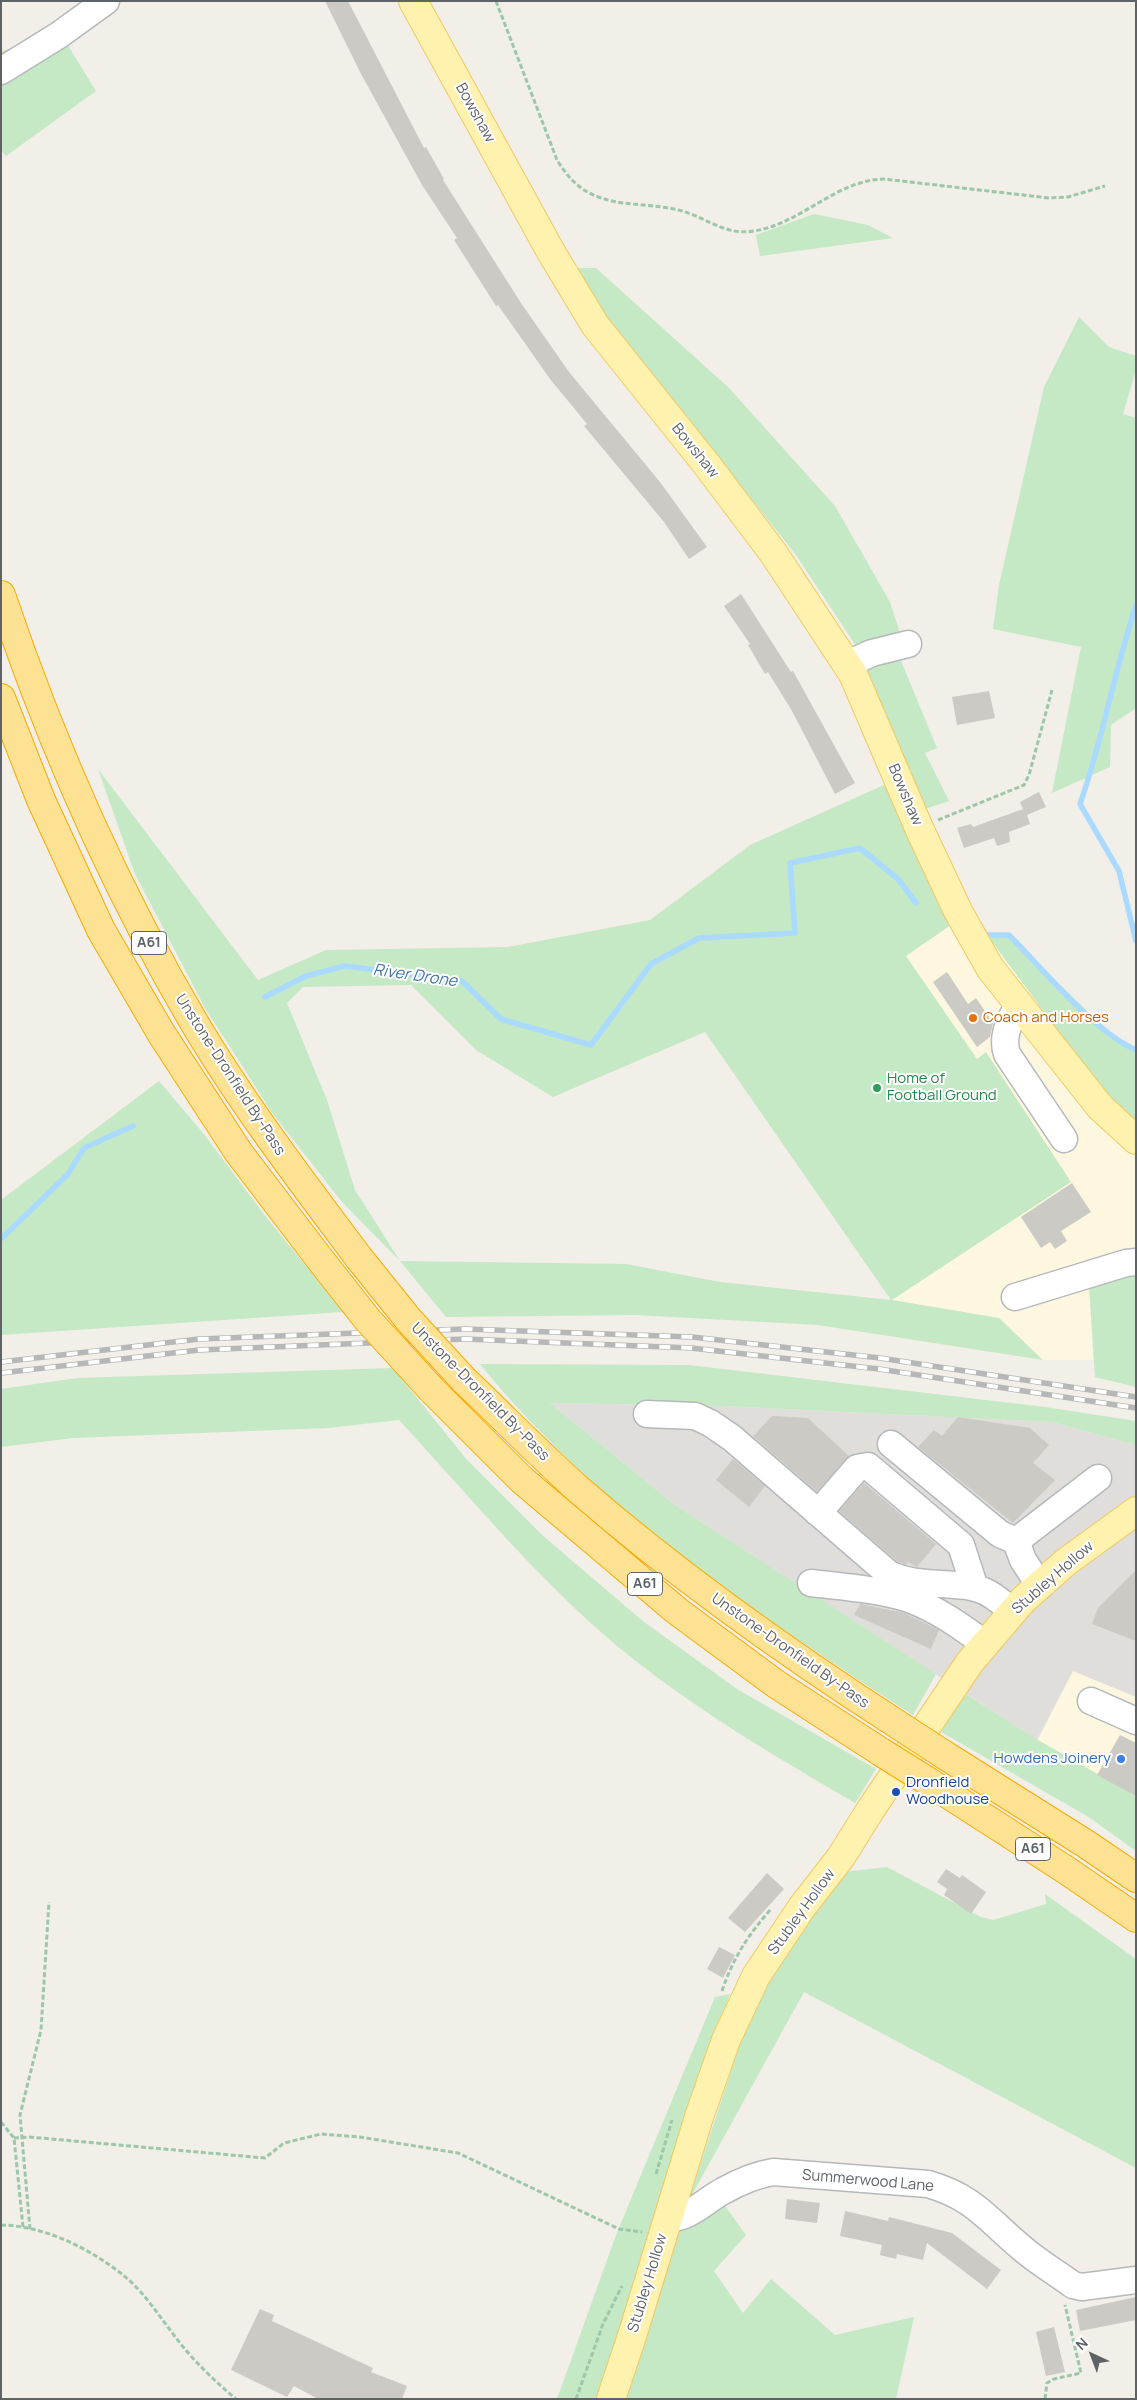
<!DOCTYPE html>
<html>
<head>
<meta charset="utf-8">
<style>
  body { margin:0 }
  #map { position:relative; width:1137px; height:2400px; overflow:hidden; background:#f1efe8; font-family:Manrope,sans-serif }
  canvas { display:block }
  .frame { position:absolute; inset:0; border:2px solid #5f6368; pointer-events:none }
  .north { position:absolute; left:1067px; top:2330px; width:50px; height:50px; -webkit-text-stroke:4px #fff; paint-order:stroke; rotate:317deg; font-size:14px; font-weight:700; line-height:20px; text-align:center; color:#5f6368 }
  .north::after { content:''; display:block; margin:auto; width:18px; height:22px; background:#5f6368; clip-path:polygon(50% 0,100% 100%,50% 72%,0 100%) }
</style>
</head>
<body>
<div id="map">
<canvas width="1137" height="2400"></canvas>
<div class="frame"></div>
<div class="north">N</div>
</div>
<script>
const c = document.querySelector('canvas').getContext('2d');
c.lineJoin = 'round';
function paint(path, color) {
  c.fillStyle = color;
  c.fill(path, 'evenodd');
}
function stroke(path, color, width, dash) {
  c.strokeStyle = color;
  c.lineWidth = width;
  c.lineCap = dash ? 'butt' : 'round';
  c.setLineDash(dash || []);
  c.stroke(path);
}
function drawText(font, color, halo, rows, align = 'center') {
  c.font = font + ' Manrope,sans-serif';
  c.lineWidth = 4;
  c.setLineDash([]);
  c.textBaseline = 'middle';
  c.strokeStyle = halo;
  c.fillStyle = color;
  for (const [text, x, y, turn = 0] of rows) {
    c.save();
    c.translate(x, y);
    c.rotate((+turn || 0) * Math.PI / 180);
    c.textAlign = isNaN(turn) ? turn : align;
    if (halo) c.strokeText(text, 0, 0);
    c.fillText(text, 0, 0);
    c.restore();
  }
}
const commercial = new Path2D(`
  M877,913L951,925L987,935L1107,1097L1136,1125V1253L1089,1286L1093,1360H1043L999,1318L892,1300Z
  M1073,1671L1136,1697V1796L1038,1740Z`);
const industrial = new Path2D(`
  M550,1403L723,1406L1052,1422L1136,1445V1697L1073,1671L1037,1740L675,1505Z`);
const green = new Path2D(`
  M64,39L96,91L6,156L1,150V51Z
  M814,214L868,225L893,238L760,256L756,235Z
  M575,268H596L729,388L835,506L890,602L901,636L892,639L937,748L925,753L949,801L925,809L856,646L796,555L602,312Z
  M1079,317L1109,347L1136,356V370L1123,414L1136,418V708L1111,725L1110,767L1052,793L1081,647L993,629L999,585L1044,387Z
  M98,769L258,980L326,950L508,947L650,920L750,845L886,784L951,925L906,956L977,1059L986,1052L1071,1182L892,1300L999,1318L1043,1360L818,1325L636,1315L446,1317L400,1261L342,1202L273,1114L205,1008L135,874ZM411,985L476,1050L553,1097L705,1032L891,1300L720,1282L626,1264L400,1261L355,1190L327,1100L287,1003L303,987Z
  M987,935H1009L1119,1042L1136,1050V1125L1107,1097Z
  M159,1081L203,1133L263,1213L343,1312L1,1335V1200Z
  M1101,1275H1136V1387L1095,1377L1089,1286Z
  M480,1364L689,1365L1045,1407L1136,1421V1445L1052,1422L723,1406L550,1403L675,1505L936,1674L913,1715C758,1615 598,1510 480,1364Z
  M393,1368L467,1460L542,1535L644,1622L737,1689L876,1769L855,1803C776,1757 698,1711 627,1654C542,1585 473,1500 399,1420L328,1428L73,1438L1,1447V1389L77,1378Z
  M964,1693L1038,1740L1136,1796V1851L1087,1816L941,1732Z
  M887,1867L981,1917L993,1920L1046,1904L1045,1894L1136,1959V2168L804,1992L688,2202L753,2004L831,1885L843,1872Z
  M730,1994L683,2130L605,2378L596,2399H557L616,2235L715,1997Z
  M720,2199L746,2235L714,2271L743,2313L771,2279L835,2335L914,2317L896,2399H616L668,2244L687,2222Z`);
const stream = new Path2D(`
  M1136,606C1114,671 1103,739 1080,804L1119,871L1136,941
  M987,935H1009C1044,970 1092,1030 1136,1050
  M265,997L306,976L345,966L462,981L501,1019L591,1045L651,964L699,938L795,933L790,863L860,848L898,879L916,903
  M1,1239L68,1174L84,1148L133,1126`);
const building = new Path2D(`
  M325,1H348L424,148L426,147L444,179L443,180L521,303L569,372L660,482L707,547L689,559L664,522L584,426L587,424L550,379L498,305L496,306L454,240L457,238L422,185L360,72Z
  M741,594L791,672L793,671L855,783L835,794L792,711L768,672L765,674L748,645L750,644L724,606Z
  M989,691L995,718L957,725L952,697Z
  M1039,792L1046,807L1027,815L1030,824L1009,832L1010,842L997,846L994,838L964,848L957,828L971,824L973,827L1023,809L1020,802Z
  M947,972L968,1004L976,998L993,1023L990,1037L977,1047L933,982Z
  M1072,1183L1091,1212L1061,1231L1067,1241L1055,1249L1050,1242L1041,1248L1021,1217Z
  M772,1416L808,1418L849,1456L817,1492L753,1436Z
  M958,1417L1030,1428L1049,1445L1033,1463L1055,1480L1013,1523L918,1447L934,1430L942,1436Z
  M733,1459L765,1486L749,1507L716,1480Z
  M864,1483L936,1544L917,1567L908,1562L906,1565L897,1561L839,1511Z
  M1136,1570V1641L1092,1624L1098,1608Z
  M860,1604L904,1613L939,1630L931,1649L854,1615Z
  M1120,1735L1136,1743V1796L1097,1775Z
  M946,1869L960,1878L962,1875L986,1892L971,1914L944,1895L947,1889L937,1882Z
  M767,1873L784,1889L745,1932L728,1918Z
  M719,1947L735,1955L723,1978L707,1969Z
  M787,2199L820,2203L817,2223L785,2219Z
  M845,2211L888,2221L889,2217L952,2233L1001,2270L987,2289L927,2243L923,2260L897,2254L896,2259L880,2255L882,2245L840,2236Z
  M1136,2297V2320L1080,2331L1076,2310Z
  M260,2309L274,2315L272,2321L373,2368L371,2372L407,2386L402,2399H318L294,2386L287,2397L231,2370Z
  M1054,2327L1065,2372L1046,2376L1036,2332Z`);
const path = new Path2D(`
  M496,1L557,160C567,176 578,189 596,196C622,207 654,203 682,211C707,218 726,236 754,231C801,224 836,180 884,179L1049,198L1068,197L1105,186
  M938,820L1024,785L1029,775L1052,690
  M722,1991C733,1958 748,1935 771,1909
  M1,2122L14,2138L23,2227
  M14,2138L29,2137L265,2158L284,2143L321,2134L360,2137L458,2153L619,2229L642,2232
  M656,2174L672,2120
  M1,2225C45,2226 89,2248 123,2275C147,2294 164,2324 184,2348C199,2366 217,2383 236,2399
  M30,2229L20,2115L41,2030L49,1902
  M576,2399L603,2324L622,2286
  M1045,2399L1047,2383L1054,2379L1081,2373L1065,2305`);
const minor = new Path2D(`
  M1,71L59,35L106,1
  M847,664L872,653L908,644
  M1018,1005C1010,1021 1001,1036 1007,1054L1064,1139
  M1015,1297L1126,1263L1136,1262
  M647,1414L695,1416L710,1423L732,1438L889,1574C921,1590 961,1578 988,1593C997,1598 1005,1605 1012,1612
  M891,1444L1000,1534L1016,1541L1023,1560L1040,1586
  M818,1513L857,1468L868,1466L961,1545L975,1588
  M1016,1541L1098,1478
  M811,1583C844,1587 878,1589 909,1599C937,1609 962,1627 985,1644
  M1091,1701L1136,1721
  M668,2218C689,2219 706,2200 723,2191C739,2182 756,2175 773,2172L928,2184C974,2197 988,2220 1023,2249C1038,2262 1057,2273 1073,2285L1082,2287L1136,2280`);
const major = new Path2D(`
  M413,1L551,252L595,325L707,465L774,554L853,674L919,828L958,911L990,968L1100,1107L1136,1140
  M611,2399L632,2336L699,2117L726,2040L756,1976L802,1907L841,1857L871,1809L970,1662L1023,1600L1066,1562L1136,1511`);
const highway = new Path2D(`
  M1,595C52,746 114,887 195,1024C244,1106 302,1182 359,1258
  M1,698L41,800L101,930L161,1033L239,1153L319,1258
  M464,1380C502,1416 539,1454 578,1489C679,1577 788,1654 900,1726
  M431,1389L522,1480L677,1611L776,1684L881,1752
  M943,1754L1086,1844L1136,1878
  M929,1782L1066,1870L1136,1918`);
const rail = new Path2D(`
  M1,1362L199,1339L465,1329L692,1337L880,1358L1136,1397
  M1,1373L199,1350L465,1339L691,1348L879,1369L1136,1408`);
const highwayBridge = new Path2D(`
  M319,1258L367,1319L431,1389
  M359,1258L408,1319L464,1380
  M900,1726L943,1754
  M881,1752L929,1782`);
const markers = [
  [973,1018,5,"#e8710a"],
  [877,1088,5,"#2e9e5b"],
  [1121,1759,5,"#3f7fe0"],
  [896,1792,5,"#1a4fb4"]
];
const shields = [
  [149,943,35],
  [645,1584,35],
  [1033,1849,35]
];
const shieldNames = [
  ["A61",149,943],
  ["A61",645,1584],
  ["A61",1033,1849]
];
const streetNames = [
  ["Bowshaw",475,113,61],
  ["Bowshaw",695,451,51],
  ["Bowshaw",905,795,67],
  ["Unstone-Dronfield By-Pass",230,1075,57],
  ["Unstone-Dronfield By-Pass",480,1392,45],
  ["Stubley Hollow",1053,1578,-41],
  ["Unstone-Dronfield By-Pass",790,1651,35],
  ["Stubley Hollow",802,1912,-54],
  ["Summerwood Lane",868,2181,5],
  ["Stubley Hollow",648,2283,-73]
];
const foodNames = [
  ["Coach and Horses",983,1018]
];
const leisureNames = [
  ["Home of",887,1079],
  ["Football Ground",887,1096]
];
const shopNames = [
  ["Howdens Joinery",1111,1759]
];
const transitNames = [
  ["Dronfield",906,1783],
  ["Woodhouse",906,1800]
];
const waterNames = [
  ["River Drone",415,976,8]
];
paint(commercial, '#fef7e0');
paint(industrial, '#e0deda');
paint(green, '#c5e8c5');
stroke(stream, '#aadaff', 5.5);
paint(building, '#cccac5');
stroke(minor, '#b5b8bc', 29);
stroke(major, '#f2c960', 30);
stroke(highway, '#f9ab00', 30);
stroke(path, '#9cc7a9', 3, [5, 2.5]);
stroke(minor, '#fff', 26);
stroke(major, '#fff2af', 28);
stroke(highway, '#fde293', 28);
stroke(rail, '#b6b7b8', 5.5);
stroke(rail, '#fff', 4, [11]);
stroke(highwayBridge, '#f9ab00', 30, []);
stroke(highwayBridge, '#fde293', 28);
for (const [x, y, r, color] of markers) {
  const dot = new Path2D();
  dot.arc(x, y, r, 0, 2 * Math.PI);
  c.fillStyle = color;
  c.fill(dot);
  stroke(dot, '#fff', 2);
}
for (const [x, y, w] of shields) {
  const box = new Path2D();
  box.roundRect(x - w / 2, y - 11.5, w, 23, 4);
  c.fillStyle = '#fff';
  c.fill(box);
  stroke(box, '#5f6368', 1);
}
drawText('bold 14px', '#5f6368', null, shieldNames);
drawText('15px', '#5f6368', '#fff', streetNames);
drawText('15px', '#c56008', '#fff', foodNames, 'left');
drawText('15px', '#27864d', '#fff', leisureNames, 'left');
drawText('15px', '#366cbe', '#fff', shopNames, 'right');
drawText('15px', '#164399', '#fff', transitNames, 'left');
drawText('italic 16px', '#4174aa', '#fff', waterNames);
</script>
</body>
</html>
